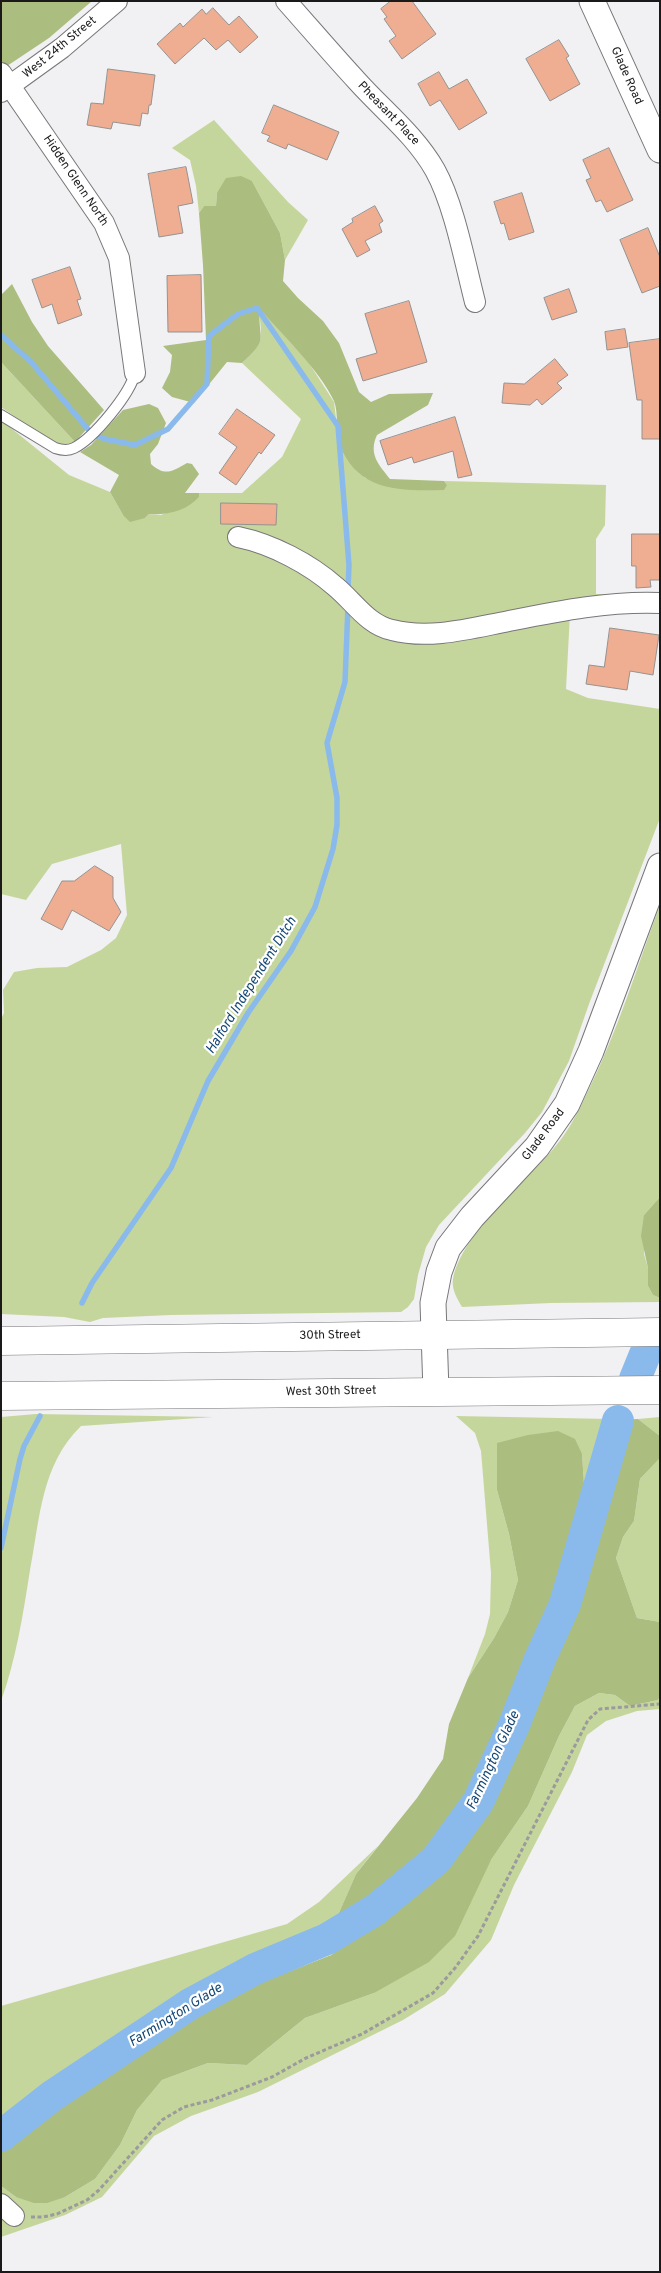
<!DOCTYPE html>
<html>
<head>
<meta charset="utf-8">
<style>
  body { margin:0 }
  #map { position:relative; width:661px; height:2273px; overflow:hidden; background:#f1f0f3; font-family:Overpass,sans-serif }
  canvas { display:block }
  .frame { position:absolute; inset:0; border:2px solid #1b1a1b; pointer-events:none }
</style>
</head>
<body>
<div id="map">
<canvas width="661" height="2273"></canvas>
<div class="frame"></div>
</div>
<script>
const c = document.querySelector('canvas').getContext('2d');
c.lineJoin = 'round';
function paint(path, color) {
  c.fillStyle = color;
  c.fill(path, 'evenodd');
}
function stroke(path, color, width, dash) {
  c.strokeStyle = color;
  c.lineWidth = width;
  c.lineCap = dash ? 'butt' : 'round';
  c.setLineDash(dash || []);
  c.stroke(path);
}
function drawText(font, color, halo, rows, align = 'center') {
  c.font = font + ' Overpass,sans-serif';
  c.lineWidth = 4.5;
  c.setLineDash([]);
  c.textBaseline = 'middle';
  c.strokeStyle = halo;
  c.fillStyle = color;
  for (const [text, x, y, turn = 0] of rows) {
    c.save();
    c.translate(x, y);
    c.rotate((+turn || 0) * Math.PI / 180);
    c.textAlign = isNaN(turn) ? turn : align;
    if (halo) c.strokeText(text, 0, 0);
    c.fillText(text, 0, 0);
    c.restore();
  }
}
const green = new Path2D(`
  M214,120L288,202L308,220L285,260L280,233L252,181L217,193L216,206H204L199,213L196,186L190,160L172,148Z
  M259,308L307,360L334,402L339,442L365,478L447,485L444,481L606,485L605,525L596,539V594L660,595L570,614L566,689L588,698L660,709V818L589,1004L569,1061L542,1112L525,1133L439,1225L426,1247L418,1275L414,1299L408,1307L401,1312L171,1315L103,1318L90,1322L64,1317L1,1314V1019L4,1013L3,990L14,972L37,968L67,967L101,950L116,938L127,915L121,844L52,864L26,900L1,894V420L69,475L110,492L123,515L145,518L149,514L161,515L199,497V493H242L282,457L301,419L242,363C267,340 261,339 259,308Z
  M1,362L75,442L62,447L46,439L1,407Z
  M660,905V1197L644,1215V1254L648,1268V1286L653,1295L660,1298V1302L551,1303L462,1307C458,1300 451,1289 453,1279C462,1233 524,1184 554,1148C569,1131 579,1110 589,1089C618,1030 637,967 660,905Z
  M36,1414L213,1417L81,1426C41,1465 40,1518 30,1570C23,1615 16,1659 1,1701V1417Z
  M456,1416L610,1419L585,1499L582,1454L497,1490L509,1534L518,1580L508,1612L494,1638L468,1678L485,1634L490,1614L491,1573L481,1451L475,1433Z
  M660,1417V1436L638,1419Z
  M660,1458V1622L637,1618L616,1558L623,1537L634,1521L640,1479Z
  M599,1693L615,1695L630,1706L658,1700L660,1696V1709L637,1711L606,1721L587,1735L572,1772L514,1885L491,1940L445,1994L403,2020L258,2092L191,2116L154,2136L102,2197L65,2215L1,2237V2186L16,2197H65L95,2179L120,2145L137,2110L162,2080L208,2063L247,2065L305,2018L374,1993L491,1860L528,1806L559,1736L575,1706Z
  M378,1846L356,1874L331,1931L196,1989L158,2015L98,2051L66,2077L1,2122V2006L287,1924L319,1902Z`);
const forest = new Path2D(`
  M1,1H92L49,38L1,70Z
  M241,176L252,181L280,233L285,260L283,281L298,298L323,321L339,343L359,392L371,402L389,394L433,393L428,405L377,435C368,454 379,465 390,479L444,481L447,485L444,490C400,491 357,492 339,443C335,430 339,414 334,401C319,369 283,336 260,309C257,340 271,337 242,363L227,362L194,403L172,397L162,388L170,372L172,355L163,346L206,340L203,265L199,213L204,206H216L217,193L226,178Z
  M12,284L32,322L48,346L104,410L75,442L1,362V295Z
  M149,404L158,408L166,423L158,444L150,454L151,464C165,477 173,471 187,463L192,464L199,474L185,493H199V497C186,511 169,515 149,514L145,518L130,522L123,515L110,492L119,475L80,452L91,445L123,410Z
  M660,1197V1298L653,1295L648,1286V1268L641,1236L644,1215Z
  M638,1419L660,1436V1458L640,1479L634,1521L623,1537L616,1558L637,1618L660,1622V1696L658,1700L630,1706L615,1695L599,1693L575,1706L559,1736L528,1806L491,1860L455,1936L429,1962L374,1993L305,2018L247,2065L208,2063L162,2080L137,2110L120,2145L95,2179L65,2197L47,2203H34L16,2197L1,2186V2149L53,2106L104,2074L167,2026L204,2005L331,1955L374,1925L428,1883L497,1789L523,1737L577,1586L591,1531L621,1441L622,1420Z
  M558,1431L575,1439L582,1454L585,1499L578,1533L559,1597L508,1709L488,1761L442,1844L404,1879L331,1931L356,1874L417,1798L443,1759L449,1724L468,1678L494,1638L508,1612L518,1580L509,1534L497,1490V1443L528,1435Z`);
const sand = new Path2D(`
  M610,1419L622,1420L621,1441L591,1531L577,1586L523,1737L482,1817L428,1883L374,1925L331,1955L204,2005L167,2026L104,2074L53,2106L1,2149V2122L66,2077L98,2052L158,2015L196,1989L275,1949L304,1942L331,1931L404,1879L442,1844L487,1761L508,1709L559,1597L578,1533L585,1499Z`);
const stream = new Path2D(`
  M1,335L31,362L92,434L105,439L135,445L168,429L207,384L209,336L238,314L257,308L338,426L349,565L348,591
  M82,1303L92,1283L171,1168L208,1081L248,1013L291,951L315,907L333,849L337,825V798L327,743L345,682L348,605
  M1,1548L20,1459L24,1446L40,1416`);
const river = new Path2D(`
  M635,1379L648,1347
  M1,2136L52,2096L190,2004L255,1969L327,1939L375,1910L436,1860L478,1802L514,1725L540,1659L565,1604L618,1421`);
const building = new Path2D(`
  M391,1H412L436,34L402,59L389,41L396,36L384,19L387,17L381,9Z
  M213,8L229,25L239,16L258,37L240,53L228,40L216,50L204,38L175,64L157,44L180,23L183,27L202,9L206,14Z
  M559,40L569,56L566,58L580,84L550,101L526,59Z
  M108,69L155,75L151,105H149L148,114L142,113L140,126L113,122L111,129L87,125L91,103L103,104Z
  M439,72L449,89L467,79L487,113L459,130L440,100L430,106L418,84Z
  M274,105L339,132L327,160L288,144L286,149L267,141L270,136L262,133Z
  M609,148L633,200L607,212L601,200L596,202L586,180L591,178L583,160Z
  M186,167L193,203L178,206L183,233L159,237L148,174Z
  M522,193L534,232L509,240L504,223L501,224L494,202Z
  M375,206L383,221L379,224L382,232L365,241L370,250L357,257L342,229L353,222L352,219Z
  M648,228L660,257V286L642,293L620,240Z
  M70,267L81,299L77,300L82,315L58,324L52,304L42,308L32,280Z
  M201,275L202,332H168L167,276Z
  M569,289L577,312L552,320L544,298Z
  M409,301L427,362L363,381L356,359L377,353L365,314Z
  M625,329L628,347L607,350L605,332Z
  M660,339V439H642V400H637L629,343Z
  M555,359L568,375L557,383L562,388L542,405L537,399L530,405L502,403L504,383L524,384Z
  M237,409L275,435L261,454L259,452L236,485L219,473L237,447L219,434Z
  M455,417L472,475L458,478L453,451L414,463L412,457L388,465L380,441Z
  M221,503L277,504L276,525L221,524Z
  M632,534H660V580H650L651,587L636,588V566H632Z
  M610,628L659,635L653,675L630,671L627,690L586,684L589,665L604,667Z
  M95,866L113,877V898L121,912L109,931L72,910L62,930L41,919L62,881H74Z`);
const path = new Path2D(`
  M31,2217H43L57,2214L87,2200L99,2190L162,2120L184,2107L212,2100L272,2077L306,2058L362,2034L433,1993L455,1968L478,1936L588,1720L600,1709L660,1704`);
const service = new Path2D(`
  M1,415L55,448C61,450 68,451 74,448C94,438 130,394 135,373`);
const minor = new Path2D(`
  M286,1C310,28 333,55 357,81C384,111 415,135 435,170C454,204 465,263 475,302
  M1,73L104,223L119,258L135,373
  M1,92L62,48L117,1
  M238,537C272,544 310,564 336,587C354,602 368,625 392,630C430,640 472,628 509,621C559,611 608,601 660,603
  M1,2204L14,2216`);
const tertiary = new Path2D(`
  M592,1L660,150
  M436,1391L433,1303L439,1272L448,1248L472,1217L537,1147L567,1104L591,1051L660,866`);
const secondary = new Path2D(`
  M1,1341L660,1332
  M1,1396L660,1390`);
const streetNames = [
  ["West 24th Street",60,48,-39],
  ["Glade Road",626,76,66],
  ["Pheasant Place",388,114,46],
  ["Hidden Glenn North",75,181,56],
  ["Glade Road",544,1135,-53],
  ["30th Street",330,1336,-1],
  ["West 30th Street",331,1392,-1]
];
const waterNames = [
  ["Halford Independent Ditch",252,986,-58],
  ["Farmington Glade",494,1761,-65],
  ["Farmington Glade",176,2016,-32]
];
paint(green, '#c5d69c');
paint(forest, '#abbd7f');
paint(sand, '#f1e7c2');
stroke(stream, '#8abaeb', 5.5);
stroke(river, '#8abaeb', 32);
paint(building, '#efae92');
stroke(building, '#959290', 1);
stroke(service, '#777679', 12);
stroke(minor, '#777679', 22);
stroke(tertiary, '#777679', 27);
stroke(secondary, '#777679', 29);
stroke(path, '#9b9a9c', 3, [4, 2.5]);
stroke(service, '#fff', 10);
stroke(minor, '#fff', 20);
stroke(tertiary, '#fff', 25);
stroke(secondary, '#fff', 28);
drawText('12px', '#1b1a1b', '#fff', streetNames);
drawText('italic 14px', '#144774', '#fff', waterNames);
</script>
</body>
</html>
